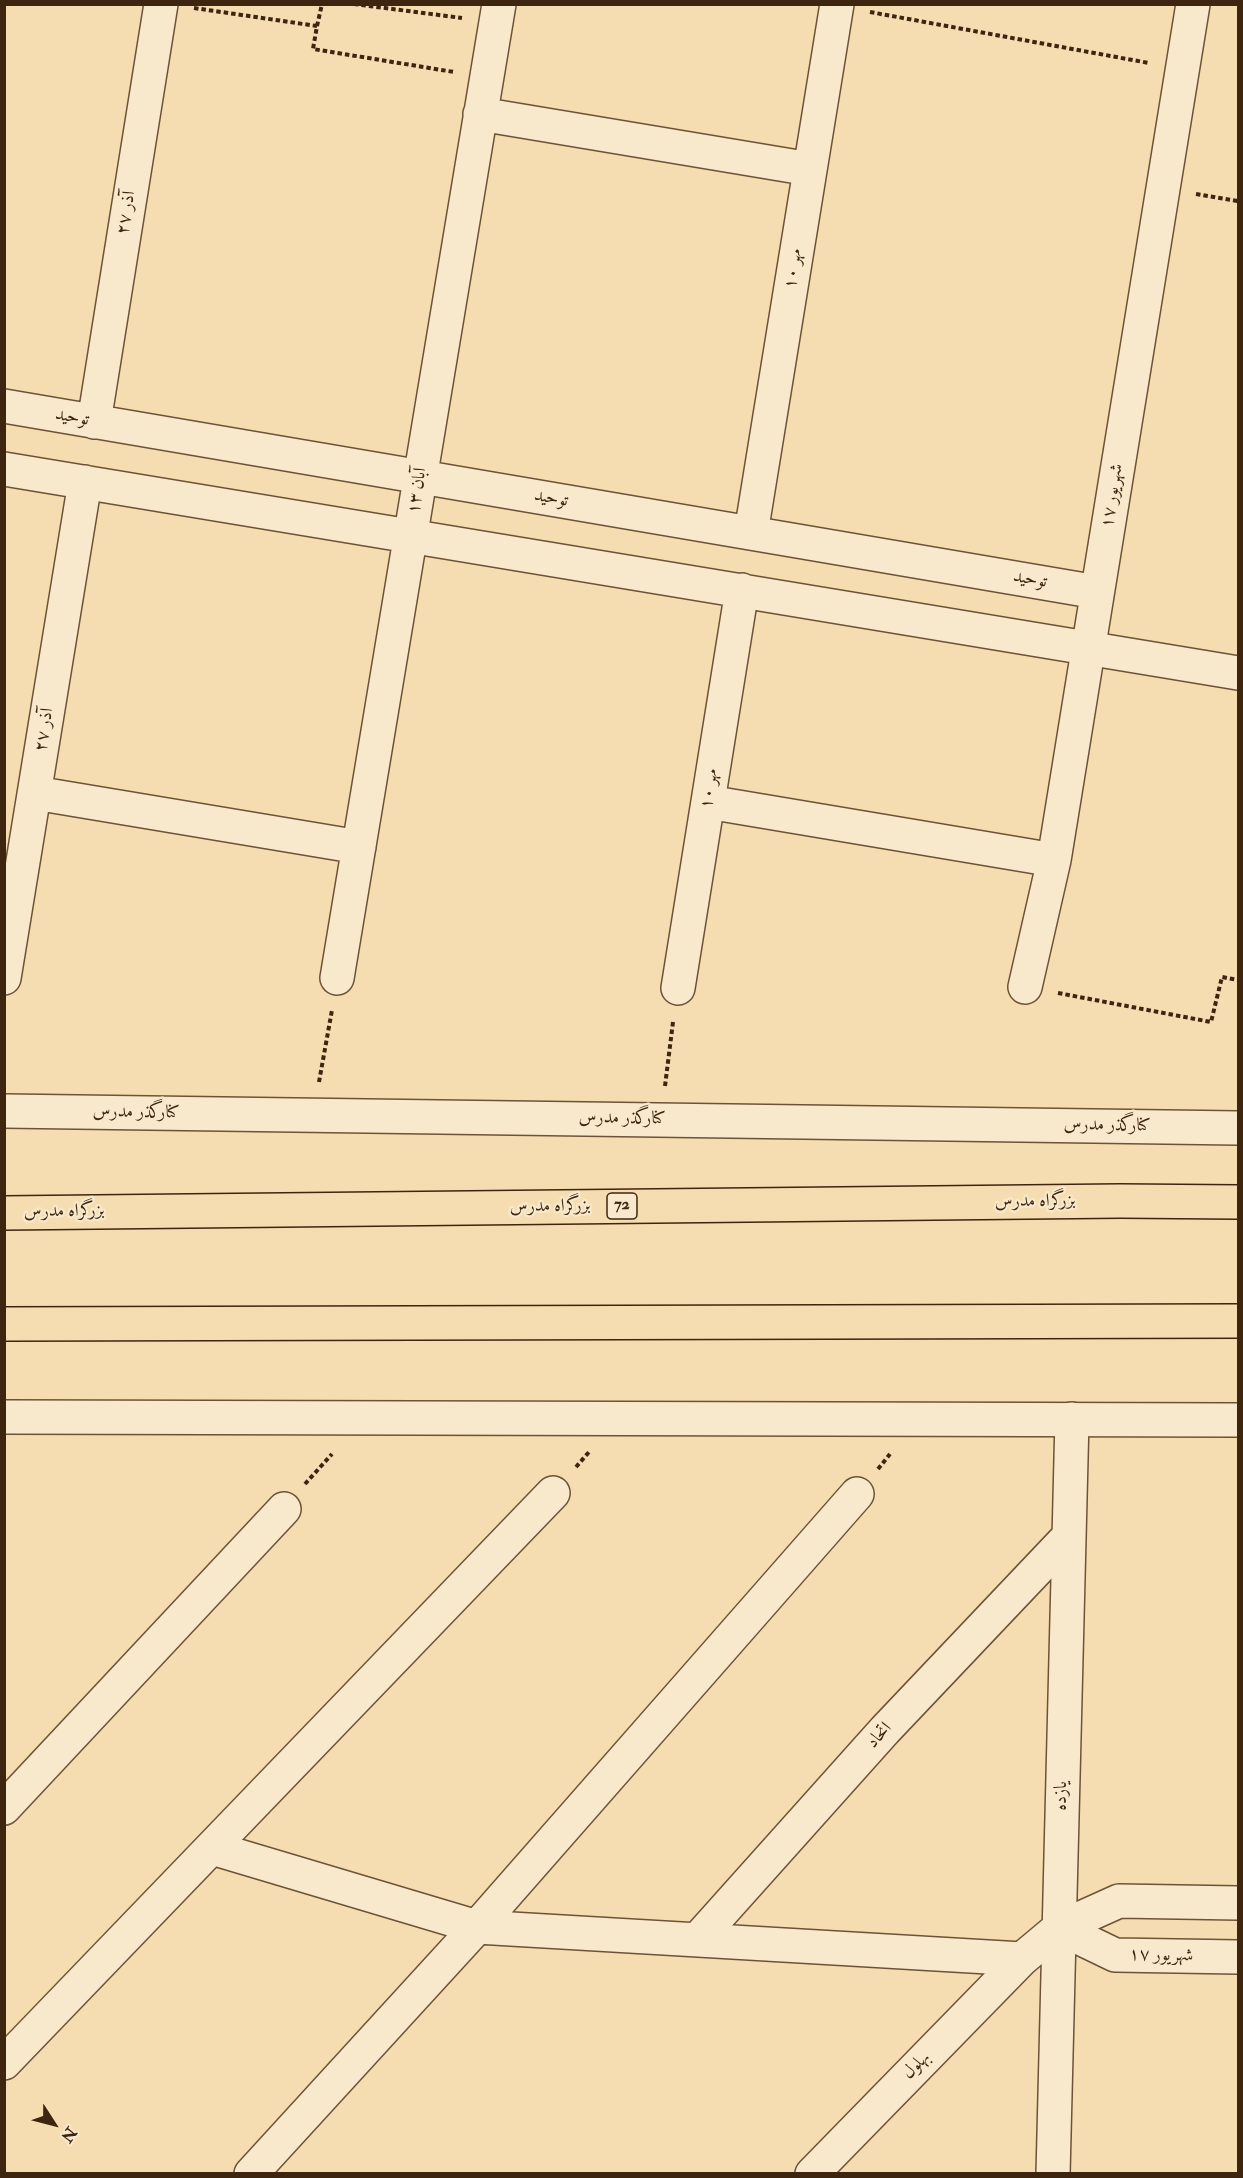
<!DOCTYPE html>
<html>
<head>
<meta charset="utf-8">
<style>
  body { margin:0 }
  #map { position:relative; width:1243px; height:2178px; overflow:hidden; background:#f5ddb1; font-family:"IM FELL Double Pica",serif }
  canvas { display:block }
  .frame { position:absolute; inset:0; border:6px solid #3e2510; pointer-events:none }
  .north { position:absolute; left:24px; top:2094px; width:60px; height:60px; -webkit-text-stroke:4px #f8e9cc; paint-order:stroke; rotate:126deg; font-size:16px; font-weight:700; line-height:24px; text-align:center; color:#3e2510 }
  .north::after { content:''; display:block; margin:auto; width:21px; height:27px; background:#3e2510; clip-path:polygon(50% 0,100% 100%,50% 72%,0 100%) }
</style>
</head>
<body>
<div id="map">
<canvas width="1243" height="2178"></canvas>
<div class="frame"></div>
<div class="north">N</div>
</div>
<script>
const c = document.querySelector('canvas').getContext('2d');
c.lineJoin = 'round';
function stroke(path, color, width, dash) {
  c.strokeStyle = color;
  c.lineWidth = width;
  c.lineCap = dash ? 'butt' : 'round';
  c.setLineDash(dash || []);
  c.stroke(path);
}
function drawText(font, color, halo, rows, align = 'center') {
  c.font = font + ' "IM FELL Double Pica",Amiri,serif';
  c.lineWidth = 4.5;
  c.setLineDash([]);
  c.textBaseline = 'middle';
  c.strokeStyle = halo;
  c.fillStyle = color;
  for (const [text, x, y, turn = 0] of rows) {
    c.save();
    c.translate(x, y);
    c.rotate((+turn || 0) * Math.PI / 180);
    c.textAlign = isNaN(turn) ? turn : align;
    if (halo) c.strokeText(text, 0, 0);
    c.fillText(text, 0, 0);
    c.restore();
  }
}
const path = new Path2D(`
  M354,4L462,18
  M194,8L317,26L313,49L454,72
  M870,12L1149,63
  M317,26L322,4
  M1196,194L1238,201
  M1058,993L1211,1022L1222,977L1238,980
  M319,1082L332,1010
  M665,1086L673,1022
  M576,1467L589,1452
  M878,1469L890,1454
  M305,1484L332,1454`);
const minor = new Path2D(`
  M480,114L810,169
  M4,406L1097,592
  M94,422L161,4
  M4,469L1238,673
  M751,533L837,4
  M35,793L359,847
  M708,802L1054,860
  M4,978L85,482
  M337,978L499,4
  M1025,987L1054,860L1193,4
  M678,988L742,590
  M4,1808L284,1509
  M212,1848L477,1927L1022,1959
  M1059,1928L1115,1955L1238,1957
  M697,1940L885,1730L1069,1536
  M4,2063L553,1493
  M251,2174L477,1927L857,1494
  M812,2174L1022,1959L1059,1928L1119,1901L1238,1903
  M1053,2174L1072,1419`);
const tertiary = new Path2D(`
  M4,1111L1238,1128
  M4,1417L1238,1420`);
const trunk = new Path2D(`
  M4,1213L1120,1201L1238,1202
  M4,1324L1238,1321`);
const shields = [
  [622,1206,30]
];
const shieldNames = [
  ["72",622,1206]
];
const streetNames = [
  ["۲۷ آذر",127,213,-81],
  ["۱۰ مهر",794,269,-81],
  ["توحید",72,418,10],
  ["۱۳ آبان",418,491,-81],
  ["۱۷ شهریور",1113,496,-81],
  ["توحید",551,499,10],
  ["توحید",1030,580,10],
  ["۲۷ آذر",45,730,-81],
  ["۱۰ مهر",710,789,-81],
  ["کنارگذر مدرس",136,1113,1],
  ["کنارگذر مدرس",622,1119,1],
  ["کنارگذر مدرس",1107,1126,1],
  ["بزرگراه مدرس",1035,1202,-1],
  ["بزرگراه مدرس",550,1207,-1],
  ["بزرگراه مدرس",64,1212,-1],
  ["اتحاد",880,1736,-48],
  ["یازده",1062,1796,-89],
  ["۱۷ شهریور",1161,1956,1],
  ["بهلول",917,2066,-45]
];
stroke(minor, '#6c5338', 36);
stroke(tertiary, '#6c5338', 36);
stroke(trunk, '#3e2510', 36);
stroke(path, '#3e2510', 4, [4.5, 3]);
stroke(minor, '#f8e9cc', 33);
stroke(tertiary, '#f8e9cc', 33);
stroke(trunk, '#f5ddb1', 33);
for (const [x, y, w] of shields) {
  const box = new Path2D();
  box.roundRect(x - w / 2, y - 13, w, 26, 4.5);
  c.fillStyle = '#f8e9cc';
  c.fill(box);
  stroke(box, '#3e2510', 1.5);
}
drawText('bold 16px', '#3e2510', null, shieldNames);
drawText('18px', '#3e2510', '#f8e9cc', streetNames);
</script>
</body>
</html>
